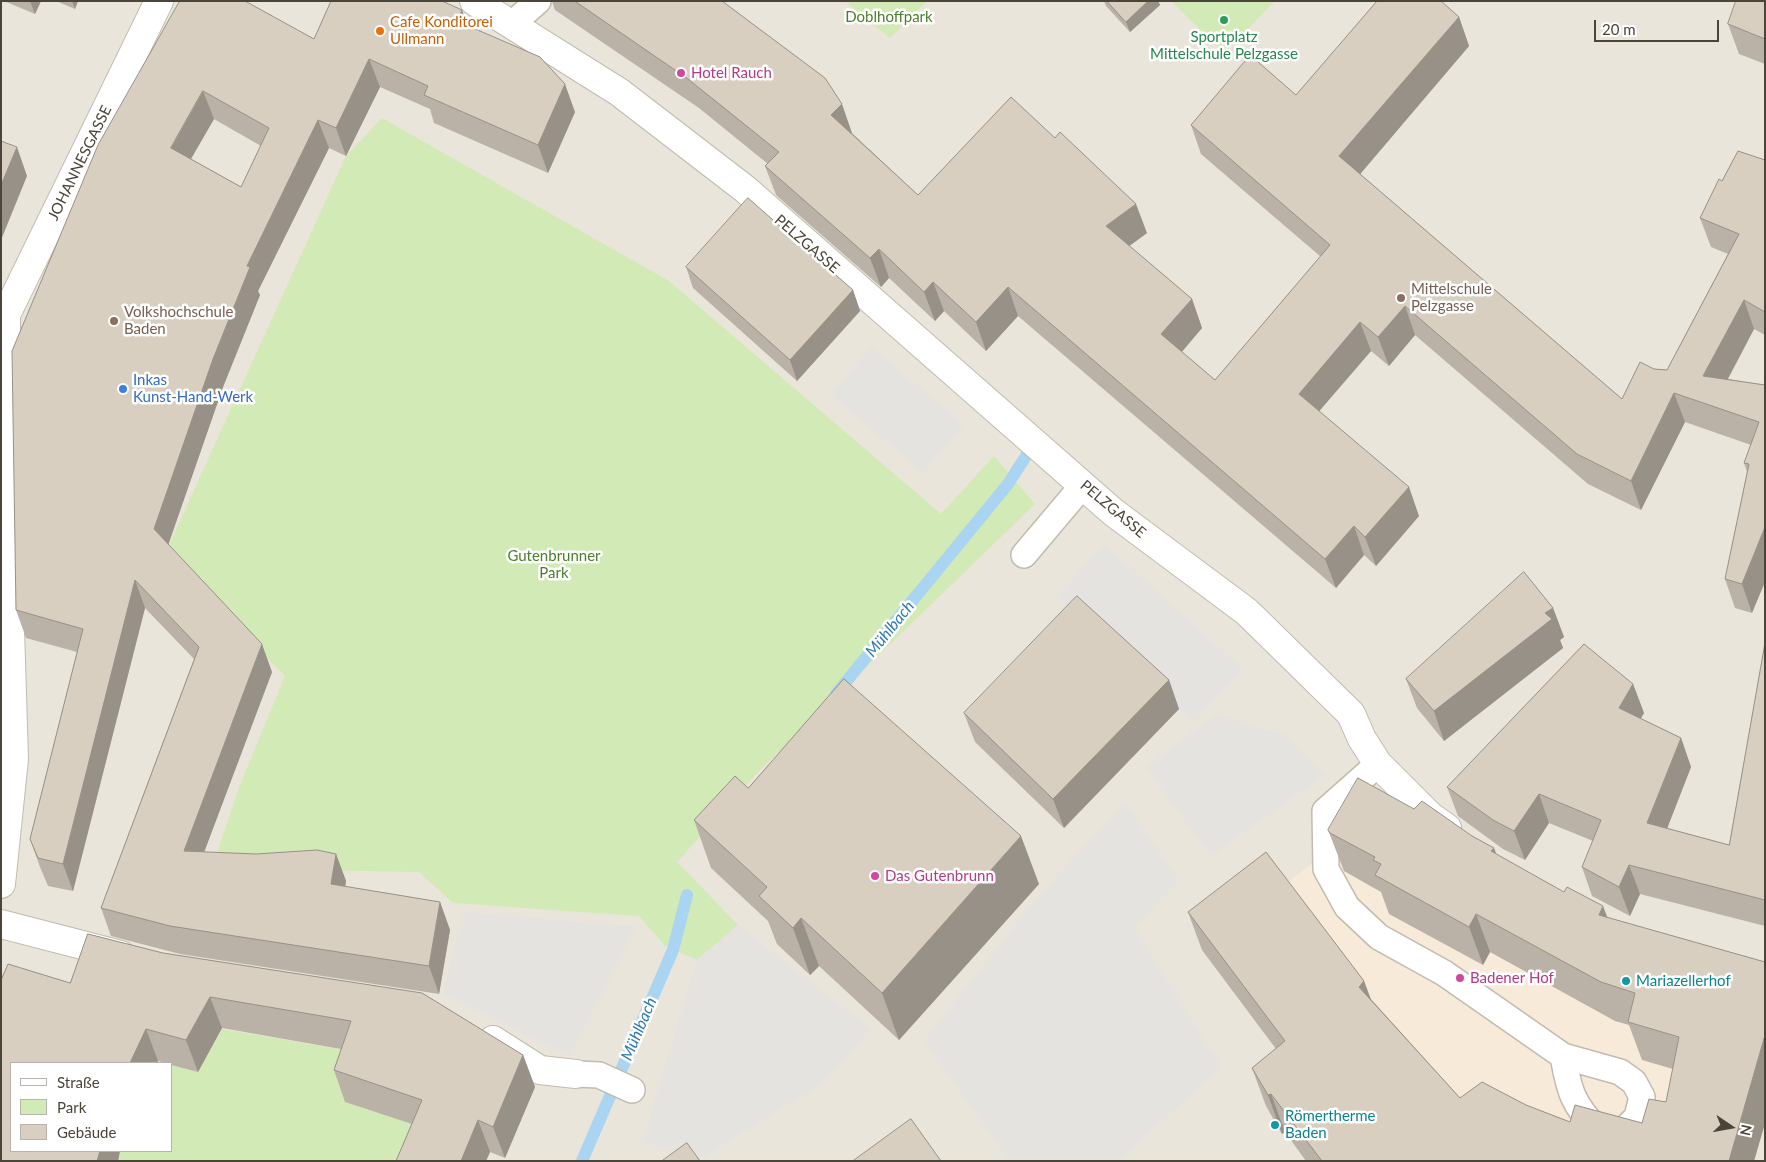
<!DOCTYPE html>
<html>
<head>
<meta charset="utf-8">
<style>
  body { margin:0 }
  #map { position:relative; width:1766px; height:1162px; overflow:hidden; background:#f6f3ec; font-family:Lato,sans-serif }
  canvas { display:block }
  .frame { position:absolute; inset:0; border:2px solid #4b4439; pointer-events:none }
  .legend { position:absolute; left:10px; top:1062px; width:162px; height:90px; box-sizing:border-box; background:#fff; border:1px solid #b7b4b0; margin:0; padding:6px 9px; list-style:none; font-size:15px; color:#4b4439 }
  .legend li { display:flex; align-items:center; gap:10px; height:25px }
  .legend b { width:25px; border:1px solid #b7b4b0 }
  .north { position:absolute; left:1706px; top:1102px; width:50px; height:50px; -webkit-text-stroke:4px #fff; paint-order:stroke; rotate:102deg; font-size:14px; font-weight:700; line-height:20px; text-align:center; color:#4b4439 }
  .north::after { content:''; display:block; margin:auto; width:18px; height:22px; background:#4b4439; clip-path:polygon(50% 0,100% 100%,50% 72%,0 100%) }
  .scale { position:absolute; left:1594px; top:20px; width:125px; height:22px; box-sizing:border-box; border:2px solid #4b4439; border-top:0; padding-left:6px; font-size:15px; line-height:18px; white-space:nowrap; color:#4b4439; -webkit-text-stroke:4px #fff; paint-order:stroke }
</style>
</head>
<body>
<div id="map">
<canvas width="1766" height="1162"></canvas>
<div class="frame"></div>
<ul class="legend">
<li><b style="height:6px;background:#fff"></b>Straße</li>
<li><b style="height:14px;background:#d2eab5"></b>Park</li>
<li><b style="height:14px;background:#d8cfc1"></b>Gebäude</li>
</ul>
<div class="north">N</div>
<div class="scale">20 m</div>
</div>
<script>
const c = document.querySelector('canvas').getContext('2d');
c.lineJoin = 'round';
function paint(path, color) {
  c.fillStyle = color;
  c.fill(path, 'evenodd');
}
function stroke(path, color, width, dash) {
  c.strokeStyle = color;
  c.lineWidth = width;
  c.lineCap = dash ? 'butt' : 'round';
  c.setLineDash(dash || []);
  c.stroke(path);
}
function drawText(font, color, halo, rows, align = 'center') {
  c.font = font + ' Lato,sans-serif';
  c.lineWidth = 5;
  c.setLineDash([]);
  c.textBaseline = 'middle';
  c.strokeStyle = halo;
  c.fillStyle = color;
  for (const [text, x, y, turn = 0] of rows) {
    c.save();
    c.translate(x, y);
    c.rotate((+turn || 0) * Math.PI / 180);
    c.textAlign = isNaN(turn) ? turn : align;
    if (halo) c.strokeText(text, 0, 0);
    c.fillText(text, 0, 0);
    c.restore();
  }
}
const residential = new Path2D(`
  M1,1H1765V1161H1ZM11,1063H171V1151H11Z`);
const commercial = new Path2D(`
  M1372,816L1630,959L1754,1161L1298,1079L1202,950Z`);
const green = new Path2D(`
  M845,1H927L890,38Z
  M1171,1H1275L1224,53Z
  M382,118L669,281L941,514L994,456L1035,504L761,769L677,862L738,925L697,960L665,946L639,916L453,903L419,872L212,868L240,785L285,676L165,554L346,156Z
  M222,1029L362,1053L345,1102L377,1113L414,1077L421,1161H118L120,1151H171V1065L198,1072Z`);
const parking = new Path2D(`
  M871,347L964,425L923,473L831,395Z
  M1105,544L1242,669L1194,722L1057,597Z
  M1215,715L1286,735L1325,775L1211,856L1146,767Z
  M1125,803L1179,880L1134,927L1221,1067L1118,1161H1010L924,1041L1040,894Z
  M464,912L637,927L569,1057L443,994Z
  M738,925L870,1029L822,1084L699,1159L642,1142L697,960Z`);
const stream = new Path2D(`
  M836,694L1008,484L1028,453
  M582,1161L673,950L687,895`);
const service = new Path2D(`
  M511,25L538,1
  M1024,555L1083,485
  M1378,764L1325,811L1326,869L1347,907L1379,937L1444,973L1563,1056L1620,1072L1634,1082L1642,1097L1637,1117L1622,1132L1598,1130C1573,1105 1569,1091 1563,1056
  M576,1074L599,1075L632,1090`);
const minor = new Path2D(`
  M474,1L619,92L745,189L1113,512L1247,612L1351,714L1362,739L1378,764L1430,816L1447,828
  M1,924L121,955
  M493,1040L540,1070L576,1074`);
const tertiary = new Path2D(`
  M1,325L159,1
  M1,884L14,759L7,531L6,318`);
const wall = new Path2D(`
  M4,1H41L35,14Z
  M56,1H78L75,9Z
  M180,1L314,39L462,10L467,25L575,112L548,173L434,123L430,109L380,87L346,156L329,148L258,291L260,295L223,387L168,545L272,672L204,852L256,854H336L346,881L345,887L440,902L450,930L439,994L180,954L111,936L101,908L194,659L145,608L73,891L48,886L40,867L30,839L77,652L26,638L16,610ZM214,119L261,146L241,187L191,159Z
  M552,1H722L852,133L918,195L1147,233L1129,246L1192,299L1202,328L1182,352L1215,380L1321,257L1201,154L1191,125L1296,95L1459,17L1469,46L1360,174L1622,399L1654,369L1667,370L1728,254L1711,247L1700,218L1722,181L1765,160V335L1754,329L1728,379L1765,385L1752,613L1735,608L1725,579L1747,472L1744,463L1751,445L1685,422L1641,510L1588,484L1415,335L1389,366L1371,351L1319,411L1419,516L1376,566L1364,555L1336,588L1018,316L986,351L944,311L935,321L889,278L881,287L776,195L765,166L768,164L699,108L555,10Z
  M1104,1H1158L1160,5L1130,32L1106,6Z
  M1765,1V64L1739,54L1728,24Z
  M686,267L853,290L860,311L797,381L693,288Z
  M1553,608L1564,637L1560,640L1563,648L1444,741L1417,708L1406,679Z
  M1765,643V926L1640,894L1630,916L1592,896L1582,867L1593,841L1549,823L1525,860L1503,849L1458,816L1447,787L1633,684L1644,713L1640,718L1681,738L1691,767L1667,828L1729,845Z
  M1169,680L1179,709L1064,828L975,742L964,713Z
  M748,788L1039,884L899,1040L819,966L810,975L777,944L768,921L711,868L694,820Z
  M1414,809L1472,836L1494,848L1496,854L1608,918L1765,962V1123L1754,1161H1306L1285,1132L1282,1134L1266,1106L1252,1068L1276,1049L1202,950L1188,912L1364,981L1371,999L1460,1098L1526,1105L1570,1122L1642,1123L1666,1102L1673,1069L1642,1060L1629,1025L1615,1021L1490,952L1483,965L1389,914L1381,892L1344,871L1328,830Z
  M88,934L163,953L422,993L523,1055L535,1087L505,1158L490,1152L486,1161H396L412,1124L345,1102L334,1070L341,1049L222,1028L198,1072L171,1065V1063H166L158,1061L157,1063H11V1151H120L118,1161H1V980L8,964L70,983Z`);
const shadedWall = new Path2D(`
  M30,1H41L35,14Z
  M72,1H78L75,9Z
  M1148,1H1158L1160,5L1130,32L1126,22Z
  M462,10L472,38L457,21Z
  M1459,17L1469,46L1350,186L1339,156Z
  M369,59L380,87L346,156L336,128Z
  M565,84L575,112L548,173L538,145Z
  M203,91L214,119L181,176L171,148Z
  M842,104L852,133L842,144L831,115Z
  M318,120L329,148L258,291L260,295L223,387L164,557L154,529L213,359L247,266Z
  M17,147L27,176L1,240V185Z
  M1136,204L1147,233L1117,255L1106,226Z
  M879,249L889,278L881,287L870,258Z
  M933,282L944,311L935,321L924,292Z
  M1008,287L1018,316L986,351L976,322Z
  M853,290L860,311L797,381L790,360Z
  M1192,299L1202,328L1172,363L1161,334Z
  M1744,300L1754,329L1714,405L1703,376Z
  M1405,306L1415,335L1389,366L1378,337Z
  M1360,322L1371,351L1309,423L1299,394Z
  M1674,393L1685,422L1641,510L1631,481Z
  M1409,487L1419,516L1376,566L1365,537Z
  M1354,526L1364,555L1336,588L1325,559Z
  M1765,527V582L1752,613L1742,584Z
  M135,580L145,608L73,891L63,864Z
  M1553,608L1564,637L1560,640L1563,648L1444,741L1434,711L1545,613Z
  M262,644L272,672L194,879L184,851Z
  M1169,680L1179,709L1064,828L1053,799Z
  M1633,684L1644,713L1630,737L1619,708Z
  M1681,738L1691,767L1658,852L1647,823Z
  M1539,794L1549,823L1525,860L1514,831Z
  M1021,836L1039,884L899,1040L882,993Z
  M1494,848L1508,886L1491,851Z
  M336,854L346,881L341,912L331,884Z
  M1629,865L1640,894L1630,916L1619,887Z
  M440,902L450,930L439,994L429,966Z
  M1603,906L1618,945L1599,915Z
  M1476,914L1490,952L1483,965L1469,927Z
  M801,918L819,966L810,975L793,928Z
  M1364,981L1378,1020L1359,987Z
  M210,997L222,1028L198,1072L186,1040Z
  M146,1029L158,1061L157,1063H130Z
  M1765,1035V1123L1754,1161H1729Z
  M523,1055L535,1087L505,1158L493,1127Z
  M1271,1094L1285,1132L1282,1134L1268,1095Z
  M478,1120L490,1152L486,1161H461Z
  M100,1151H120L118,1161H97Z`);
const building = new Path2D(`
  M180,1H245L314,39L331,1H442L462,10L457,21L540,57L565,84L538,145L424,95L428,86L369,59L336,128L318,120L247,266L250,267L213,359L154,529L262,644L184,851L256,854L317,850L336,854L331,884L440,902L429,966L170,926L101,908L199,647L135,580L63,864L38,858L30,839L83,629L16,610L12,351L98,145ZM203,91L269,128L241,187L171,148Z
  M575,1H722L825,78L842,104L831,115L918,195L1011,97L1055,138L1060,132L1136,204L1106,226L1192,299L1161,334L1215,380L1330,245L1191,125L1250,55L1296,95L1377,1H1441L1459,17L1339,156L1622,399L1640,362L1654,369L1667,370L1739,234L1700,218L1719,179L1722,181L1738,151L1765,160V312L1744,300L1703,376L1765,385V527L1742,584L1725,579L1749,464L1744,463L1759,422L1674,393L1631,481L1577,454L1405,306L1378,337L1360,322L1299,394L1409,487L1365,537L1354,526L1325,559L1008,287L976,322L933,282L924,292L879,249L870,258L765,166L779,152L688,79Z
  M1107,1H1148L1126,22Z
  M1736,1H1765V39L1728,24Z
  M1,141L17,147L1,185Z
  M748,198L853,290L790,360L686,267Z
  M1524,572L1553,608L1545,613L1552,619L1434,711L1406,679Z
  M1077,596L1169,680L1053,799L964,713Z
  M1765,643V900L1629,865L1619,887L1582,867L1601,820L1539,794L1514,831L1493,820L1447,787L1584,644L1633,684L1619,708L1681,738L1647,823L1729,845Z
  M844,679L1021,836L882,993L801,918L793,928L759,896L767,887L694,820L735,776L748,788Z
  M1358,778L1414,809L1422,801L1472,836L1494,848L1491,851L1564,892L1567,887L1603,906L1599,915L1765,962V1035L1729,1161H1322L1271,1094L1268,1095L1252,1068L1285,1041L1188,912L1266,852L1364,981L1359,987L1460,1098L1482,1082L1526,1105L1570,1122L1575,1105L1642,1123L1649,1099L1666,1102L1679,1037L1628,1022L1635,993L1601,982L1476,914L1469,927L1375,875L1381,864L1373,860L1375,857L1330,833L1328,830Z
  M88,934L163,953L422,993L523,1055L493,1127L478,1120L461,1161H396L422,1100L334,1070L351,1021L210,997L186,1040L146,1029L130,1063H11V1151H100L97,1161H1V980L8,964L70,983Z
  M911,1119L941,1161H853Z
  M687,1143L700,1161H662Z`);
const markers = [
  [1224,20,5,"#2e9e5b"],
  [380,31,5,"#e8710a"],
  [681,73,5,"#d1479c"],
  [1401,298,5,"#8d6e63"],
  [114,321,5,"#8d6e63"],
  [123,389,5,"#3f7fe0"],
  [875,876,5,"#d1479c"],
  [1460,978,5,"#d1479c"],
  [1626,981,5,"#0f9aa8"],
  [1275,1125,5,"#0f9aa8"]
];
const parkNames = [
  ["Doblhoffpark",889,17],
  ["Gutenbrunner",554,556],
  ["Park",554,573]
];
const foodNames = [
  ["Cafe Konditorei",390,22],
  ["Ullmann",390,39]
];
const leisureNames = [
  ["Sportplatz",1224,37],
  ["Mittelschule Pelzgasse",1224,54]
];
const hotelNames = [
  ["Hotel Rauch",691,73],
  ["Das Gutenbrunn",885,876],
  ["Badener Hof",1470,978]
];
const streetNames = [
  ["JOHANNESGASSE",80,163,-64],
  ["PELZGASSE",807,244,41],
  ["PELZGASSE",1113,509,40]
];
const educationNames = [
  ["Mittelschule",1411,289],
  ["Pelzgasse",1411,306],
  ["Volkshochschule",124,312],
  ["Baden",124,329]
];
const shopNames = [
  ["Inkas",133,380],
  ["Kunst-Hand-Werk",133,397]
];
const cultureNames = [
  ["Mariazellerhof",1636,981],
  ["Römertherme",1285,1116],
  ["Baden",1285,1133]
];
const waterNames = [
  ["Mühlbach",890,629,-51],
  ["Mühlbach",639,1029,-67]
];
paint(residential, '#eae5da');
paint(commercial, '#f7ead8');
paint(green, '#d2eab5');
paint(parking, '#e5e3e0');
stroke(stream, '#a9d4f2', 12);
stroke(service, '#c2bbae', 28);
stroke(minor, '#c2bbae', 30);
stroke(tertiary, '#c2bbae', 30);
stroke(service, '#fff', 25);
stroke(minor, '#fff', 28);
stroke(tertiary, '#fff', 28);
paint(wall, '#bab2a6');
paint(shadedWall, '#979187');
paint(building, '#d8cfc1');
stroke(building, '#979187', 1);
for (const [x, y, r, color] of markers) {
  const dot = new Path2D();
  dot.arc(x, y, r, 0, 2 * Math.PI);
  c.fillStyle = color;
  c.fill(dot);
  stroke(dot, '#fff', 2);
}
drawText('15px', '#4a7f2a', '#fff', parkNames);
drawText('15px', '#c56008', '#fff', foodNames, 'left');
drawText('15px', '#27864d', '#fff', leisureNames);
drawText('15px', '#b23c85', '#fff', hotelNames, 'left');
drawText('15px', '#4b4439', '#fff', streetNames);
drawText('15px', '#785e54', '#fff', educationNames, 'left');
drawText('15px', '#366cbe', '#fff', shopNames, 'left');
drawText('15px', '#0d838f', '#fff', cultureNames, 'left');
drawText('italic 16px', '#2e7ab2', '#fff', waterNames);
</script>
</body>
</html>
